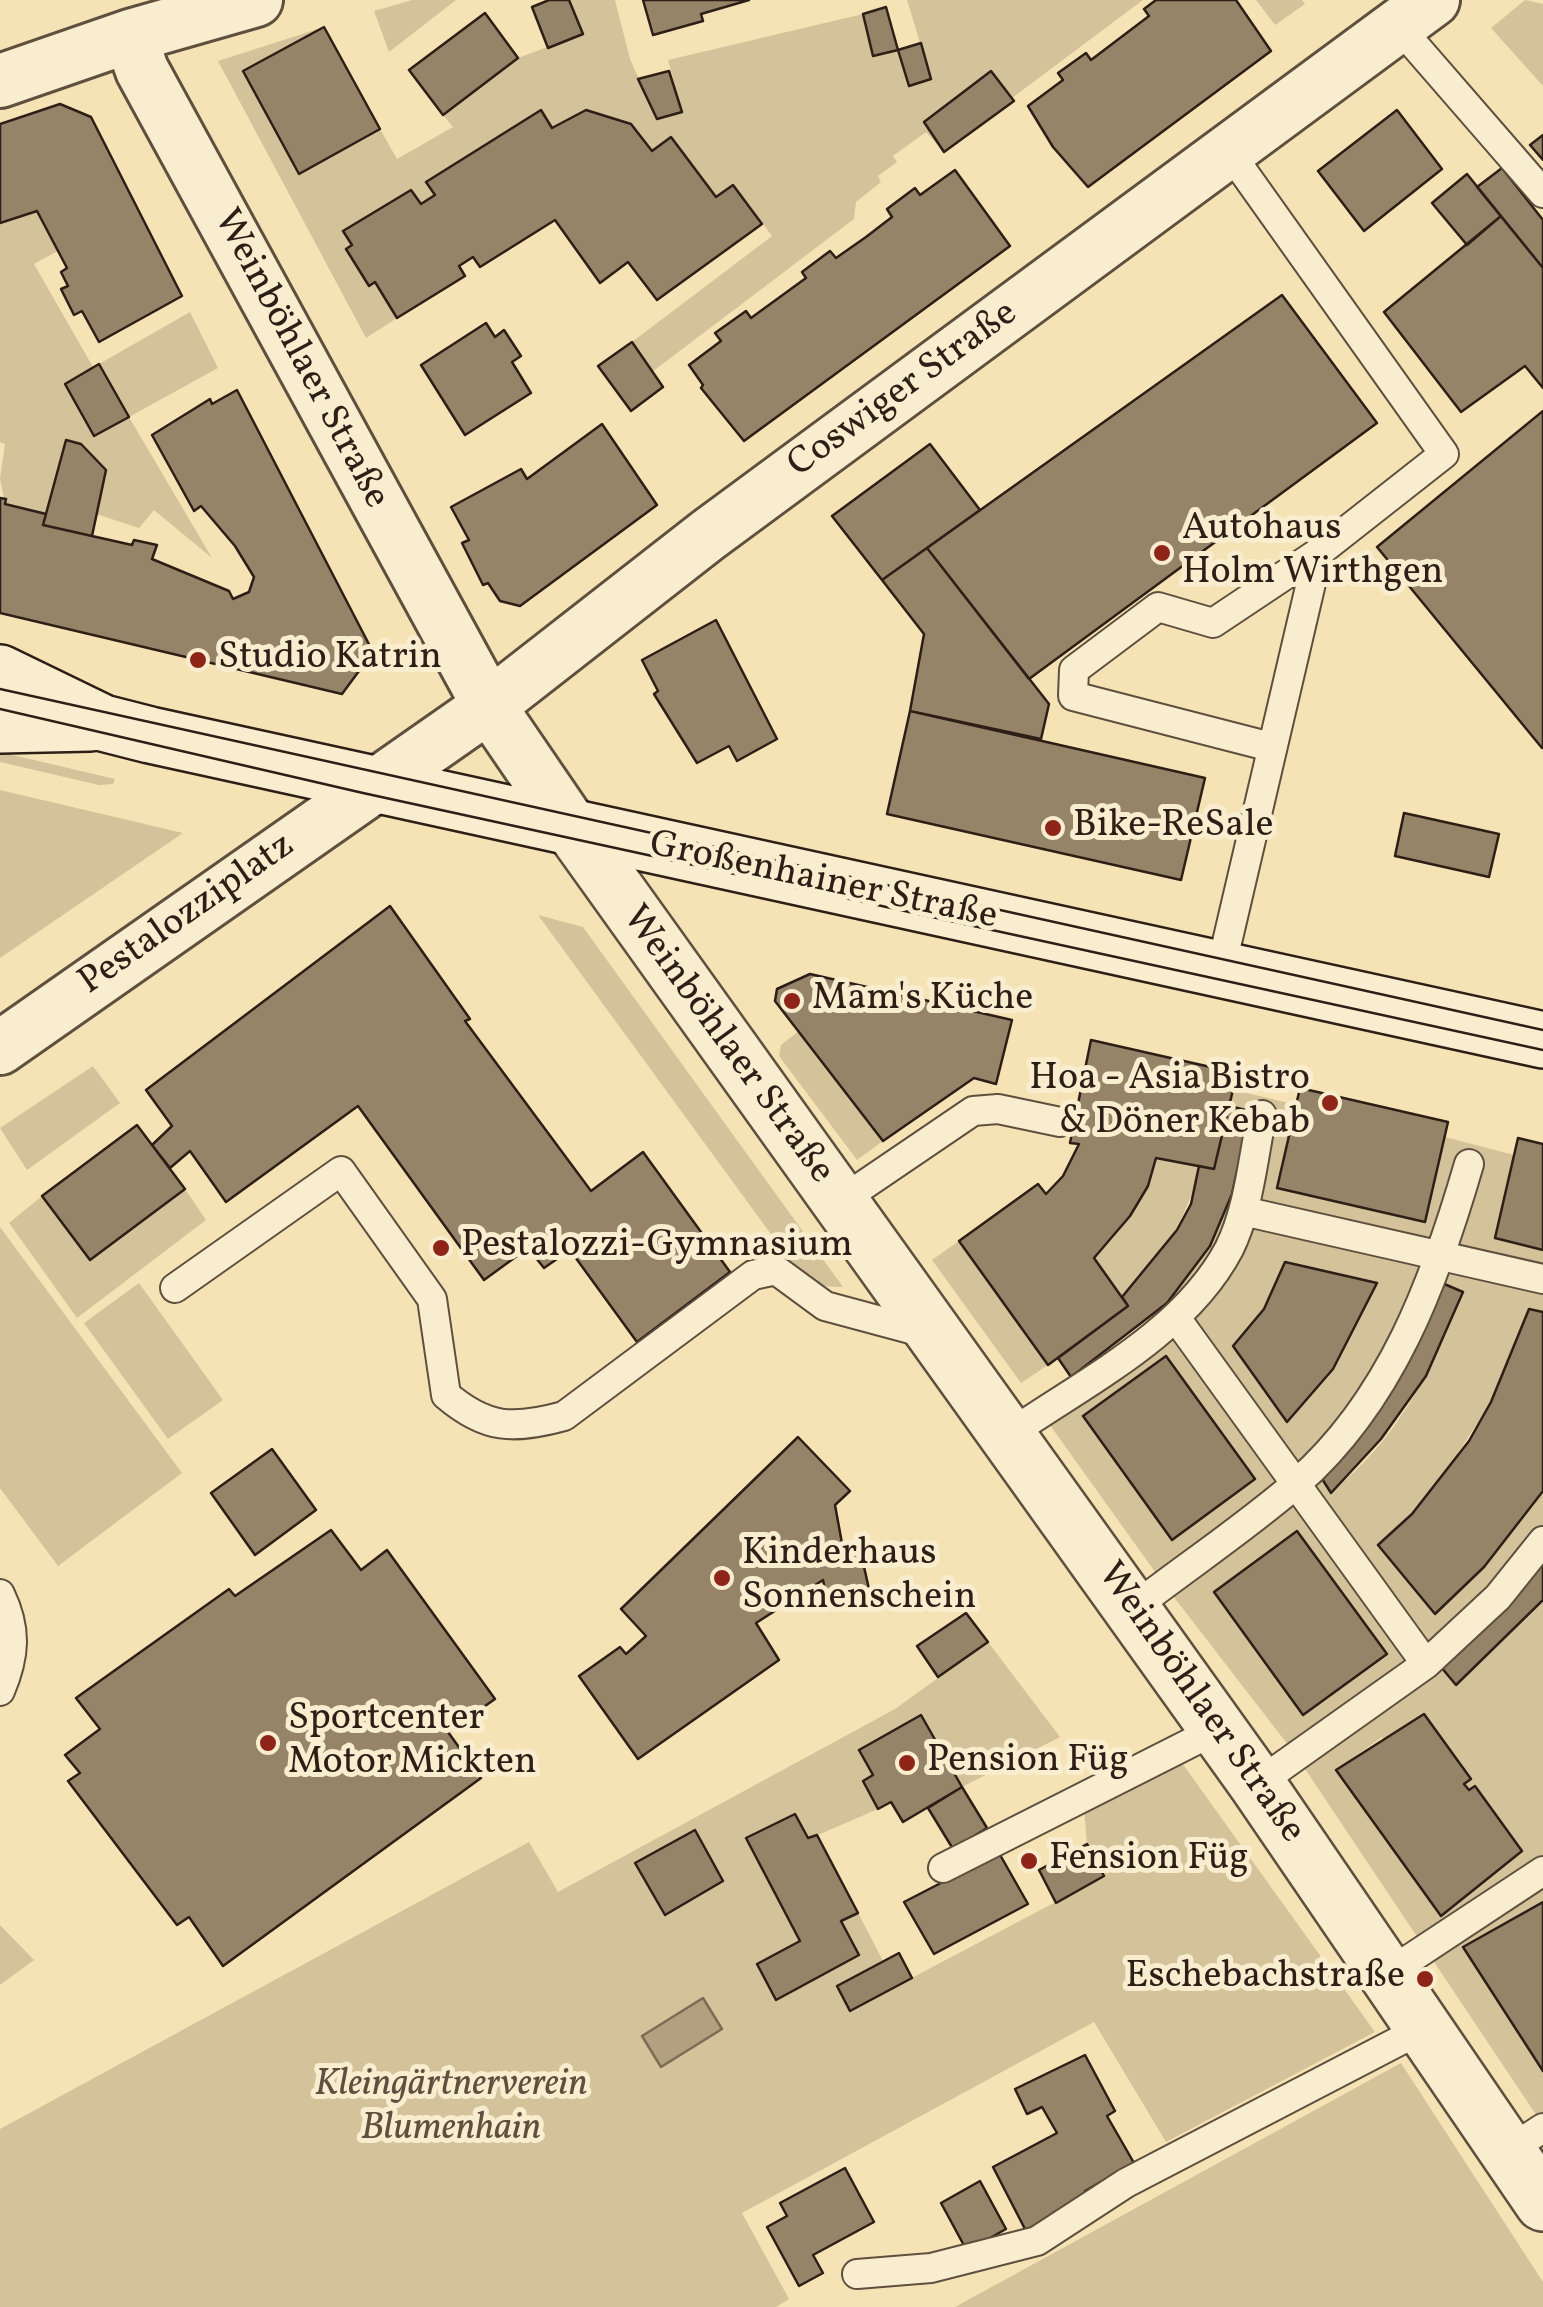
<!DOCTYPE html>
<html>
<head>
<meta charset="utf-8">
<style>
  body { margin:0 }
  canvas { display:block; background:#f6e3b5 }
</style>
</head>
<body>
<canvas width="1543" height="2307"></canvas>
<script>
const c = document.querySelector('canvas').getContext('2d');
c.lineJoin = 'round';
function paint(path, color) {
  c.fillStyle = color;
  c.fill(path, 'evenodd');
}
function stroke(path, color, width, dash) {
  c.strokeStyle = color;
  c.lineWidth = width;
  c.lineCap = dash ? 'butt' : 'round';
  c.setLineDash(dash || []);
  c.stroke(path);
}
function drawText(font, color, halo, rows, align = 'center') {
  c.font = font + ' Vollkorn,serif';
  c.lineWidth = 10;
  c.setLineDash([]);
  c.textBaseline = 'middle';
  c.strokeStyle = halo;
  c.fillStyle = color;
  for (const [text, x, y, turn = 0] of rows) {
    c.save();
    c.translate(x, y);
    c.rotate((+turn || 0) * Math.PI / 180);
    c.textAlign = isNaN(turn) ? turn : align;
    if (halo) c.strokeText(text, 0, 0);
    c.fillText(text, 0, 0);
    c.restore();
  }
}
const green = new Path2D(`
  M412,0H456L389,52L374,11Z
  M569,0H615L630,59L657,119L682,112L668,60L863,14L873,56L898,50L909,86L931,79L907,0H1143L1012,98L990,72L925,121L944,152L926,132L893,156L897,162L878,176L881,182L856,202L854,219L652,372L632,342L772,236L734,185L716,197L671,137L652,151L631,124L586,110L552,128L540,110L426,181L435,195L421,204L411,190L343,230L352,245L346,250L368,285L375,282L397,318L366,338L218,61L324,27L299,173L380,129L397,159L453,127L443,115L518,58L582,34Z
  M1256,0H1302L1305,4L1275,25Z
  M1525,0L1543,4V86L1491,28Z
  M37,211L58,251L34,264L93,367L65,384L94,436L99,364L190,312L218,368L129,417L212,558L154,510L139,528L96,514L106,470L81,444L66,441L46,514L5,504L0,479L5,444L0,442V223Z
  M0,752L115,779L113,784L99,785L0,762Z
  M0,790L183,833L0,958Z
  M538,915L583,927L843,1287L821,1286L792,1263Z
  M800,1030L883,1141L857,1160L779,1056L781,1045Z
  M93,1066L120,1103L27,1170L0,1128Z
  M1234,1090L1297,1105L1425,1222L1445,1137L1514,1155L1495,1238L1543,1250V1312L1529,1309L1491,1402L1441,1479L1435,1614L1484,1567L1543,1491V1563L1456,1684L1543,1600V1902L1463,1947L1543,2071V2125L1295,1754L1163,1583L1047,1421L1156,1344L1142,1326C1214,1263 1230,1202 1250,1112L1229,1106ZM1286,1262L1376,1284L1333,1369L1287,1421L1233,1346L1263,1309ZM1443,1283L1463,1293C1435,1366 1394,1445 1330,1492L1319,1475ZM1166,1356L1255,1479L1172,1540L1083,1416ZM1214,1592L1386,1654L1303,1714ZM1424,1714L1471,1779L1464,1784L1469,1790L1476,1786L1522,1850L1442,1916L1336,1770L1382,1737L1386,1741Z
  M1156,1158L1199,1166C1188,1219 1161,1261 1122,1297L1094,1258C1124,1230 1144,1198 1156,1158Z
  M185,1189L206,1220L77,1318L9,1223L42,1196L90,1260Z
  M0,1227L182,1473L58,1566L0,1488Z
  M959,1241L1048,1365L1021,1383L932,1260Z
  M139,1283L223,1400L168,1439L84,1323Z
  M988,1642L1060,1737L962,1787L921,1715L859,1750L873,1775L863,1782L878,1809L818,1835L883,1961L837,1986L849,2011L1103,1877L1087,1844L1084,1808L1182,1763L1375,2032L1166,2142L1094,2022L742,2213L789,2299L776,2307H0V2129L529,1842L558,1892L895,1709Z
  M0,1925L34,1960L0,1985Z
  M1401,2063L1543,2282V2307H955Z`);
const water = new Path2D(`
  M703,1998L722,2029L661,2067L642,2036Z`);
const building = new Path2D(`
  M549,0H569L583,34L548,48L532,7Z
  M643,0H749L701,14L703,21L653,35Z
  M1156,0H1236L1271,51L1088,187L1053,147L1028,106L1063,80L1058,73L1086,53L1091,60L1149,16L1144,9Z
  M886,7L898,50L873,56L863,14Z
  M485,13L518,58L443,115L409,70Z
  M324,27L380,129L299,174L243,71Z
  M921,43L931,79L909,86L898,50Z
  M669,71L682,112L657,119L638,79Z
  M991,71L1014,101L944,152L924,122Z
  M60,104L91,117L182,296L99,342L82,311L74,315L61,289L68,286L61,272L67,268L37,211L0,223V124Z
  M541,110L552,128L586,110L631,124L652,151L671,137L716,197L733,185L762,224L657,300L628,262L600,283L555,220L480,267L473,257L459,266L465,276L397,318L375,282L369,286L346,249L352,245L343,231L411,190L421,204L435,195L426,182Z
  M1397,110L1442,169L1364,231L1318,171Z
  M1543,135V160L1530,145Z
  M1502,168L1543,220V268L1477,187Z
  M955,170L1010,246L744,441L701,388L703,385L689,365L721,341L715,333L746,311L751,318L806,278L802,272L830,251L836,258L866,237L892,217L887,209L915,188L920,195Z
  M1467,174L1501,216L1467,245L1432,203Z
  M1501,216L1543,268V388L1525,366L1461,412L1384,312Z
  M1282,295L1377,423L1029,679L927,548Z
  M486,323L495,337L504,330L521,356L512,362L531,393L465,435L421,365Z
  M632,342L663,387L631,411L598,366Z
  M99,364L129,417L94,436L65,384Z
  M237,390L373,652L342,694L0,613V498L6,499L5,504L46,514L43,525L132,545L134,540L157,545L152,559L229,591L233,599L249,592L254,577L235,546L201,506L194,511L152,435L210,399L212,404Z
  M1543,411V748H1542L1377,547Z
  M602,424L657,505L520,606L500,601L488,583L483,585L462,543L469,540L451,507L521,469L527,479Z
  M66,440L81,444L106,470L92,536L43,525Z
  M930,444L980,510L882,580L832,516Z
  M927,548L1049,704L1041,739L910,711L924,634L882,580Z
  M716,620L777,739L737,761L729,746L697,763L654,694L658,691L642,660Z
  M910,711L1205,778L1181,880L887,814Z
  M1404,813L1499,834L1489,877L1395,856Z
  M390,906L470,1019L465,1021L591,1191L643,1152L730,1272L637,1342L570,1250L544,1268L528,1248L484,1280L358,1106L226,1202L190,1151L170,1168L152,1145L172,1126L146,1090Z
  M810,974L1012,1020L996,1084L974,1078L883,1141L775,1001L777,989Z
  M1091,1040L1237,1073L1214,1169L1156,1158L1148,1186L1130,1216L1094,1258L1128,1306L1048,1365L959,1241L1038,1184L1046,1194L1063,1176L1079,1144L1070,1143Z
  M1300,1088L1448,1122L1425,1222L1277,1188Z
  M1229,1106L1250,1111L1232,1194L1210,1246L1167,1303L1071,1377L1058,1358L1128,1306L1122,1297L1177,1230L1191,1204L1199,1166L1214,1169Z
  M137,1125L185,1189L90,1260L42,1196Z
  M1518,1138L1543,1144V1250L1495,1238Z
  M1285,1262L1377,1283L1333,1369L1287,1422L1233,1346L1264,1309Z
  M1442,1283L1463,1292L1426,1376L1381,1439L1331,1493L1319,1474Z
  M1529,1309L1543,1312V1491L1484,1567L1435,1614L1378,1545L1412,1514L1469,1441L1491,1402Z
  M1166,1356L1255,1479L1172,1540L1083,1416Z
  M798,1437L850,1491L835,1505L843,1549H860L869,1589L826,1595L823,1580L756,1623L779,1660L638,1759L579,1676L620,1647L626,1654L646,1636L621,1609Z
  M272,1449L316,1510L255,1555L211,1493Z
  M331,1530L361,1570L387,1550L495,1699L448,1732L481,1778L223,1966L189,1917L177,1925L68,1781L80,1773L65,1755L100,1729L76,1698L229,1589L235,1596Z
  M1297,1531L1387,1654L1303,1715L1214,1592Z
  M1543,1563V1600L1456,1685L1441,1667L1475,1637Z
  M966,1613L988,1642L938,1677L917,1646Z
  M1424,1714L1471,1779L1464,1784L1469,1790L1475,1786L1522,1851L1441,1916L1336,1770Z
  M921,1715L962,1787L903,1822L891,1802L878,1809L863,1781L873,1775L859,1750Z
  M962,1787L987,1828L953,1849L928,1808Z
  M795,1814L808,1838L817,1835L858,1913L841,1921L859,1955L776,2000L757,1964L800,1941L746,1838Z
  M695,1830L723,1881L665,1915L635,1863Z
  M1087,1844L1104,1876L1056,1903L1039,1870Z
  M999,1853L1028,1904L934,1954L904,1902Z
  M1543,1902V2071L1463,1947Z
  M899,1953L912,1978L850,2011L837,1986Z
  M1085,2055L1115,2111L1107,2116L1134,2163L1085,2191L1087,2198L1026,2231L993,2167L1057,2133L1042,2107L1027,2114L1015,2089Z
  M845,2168L874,2222L813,2255L823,2273L799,2286L767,2227L787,2216L780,2203Z
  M980,2181L1006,2229L967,2251L941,2203Z`);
const service = new Path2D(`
  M1398,26L1543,193
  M1230,153L1444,454L1318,553L1213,623L1158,607L1074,670L1073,696L1271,747
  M1221,968L1318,553
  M839,1202L973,1111L998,1109L1060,1122
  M1243,1211L1543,1279
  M175,1288L341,1171L432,1299L446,1395C486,1429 513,1430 564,1416L753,1275L776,1270L825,1306L929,1334
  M1176,1318L1426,1664
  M1007,1436C1083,1383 1184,1334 1229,1249C1249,1209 1253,1158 1262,1115
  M0,1594C17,1629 15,1656 0,1691
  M1132,1609C1186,1567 1245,1528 1297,1483C1391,1401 1435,1281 1469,1164
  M1257,1784L1426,1664L1498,1597L1543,1541
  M943,1868L1218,1729
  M1387,1974L1543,1871
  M1508,2151L1543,2128
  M857,2274L931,2268L1037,2241L1126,2183L1424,2028`);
const minor = new Path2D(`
  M130,36L142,70L489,706L573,829
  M0,81L130,36L256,0
  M0,1048L489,706L708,535L1433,0`);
const tertiary = new Path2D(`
  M573,829L1257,1784L1543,2203`);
const secondary = new Path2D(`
  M0,673L103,723L150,735L1543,1040
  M0,725L90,723`);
const tram = new Path2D(`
  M0,689L1543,1030
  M0,709L363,793L1543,1050`);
const markers = [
  [1162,553,10,"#8f2418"],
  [198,660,10,"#8f2418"],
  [1053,828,10,"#8f2418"],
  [792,1001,10,"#8f2418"],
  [1330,1103,10,"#8f2418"],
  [441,1248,10,"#8f2418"],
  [722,1578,10,"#8f2418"],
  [268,1743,10,"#8f2418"],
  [907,1763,10,"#8f2418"],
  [1029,1861,10,"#8f2418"],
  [1425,1979,10,"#8f2418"]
];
const streetNames = [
  ["Weinböhlaer Straße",299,360,62],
  ["Coswiger Straße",904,391,-36],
  ["Großenhainer Straße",823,883,12],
  ["Pestalozziplatz",188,916,-35],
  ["Weinböhlaer Straße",726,1046,54],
  ["Weinböhlaer Straße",1199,1704,55]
];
const poiNames = [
  ["Autohaus",1182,531],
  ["Holm Wirthgen",1182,575],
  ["Studio Katrin",218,660],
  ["Bike-ReSale",1073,828],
  ["Mam's Küche",812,1001],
  ["Hoa - Asia Bistro",1310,1081,"right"],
  ["& Döner Kebab",1310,1125,"right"],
  ["Pestalozzi-Gymnasium",461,1248],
  ["Kinderhaus",742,1556],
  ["Sonnenschein",742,1600],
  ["Sportcenter",288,1721],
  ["Motor Mickten",288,1765],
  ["Pension Füg",927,1763],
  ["Fension Füg",1049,1861],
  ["Eschebachstraße",1405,1979,"right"]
];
const parkNames = [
  ["Kleingärtnerverein",451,2087],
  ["Blumenhain",451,2131]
];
paint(green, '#d4c29a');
paint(water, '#b2a07f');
stroke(water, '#7d6c55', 2.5);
paint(building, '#968469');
stroke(building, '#2d1e16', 2.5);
stroke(service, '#5f4f3e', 32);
stroke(minor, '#5f4f3e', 58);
stroke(tertiary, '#5f4f3e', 60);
stroke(secondary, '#2d1e16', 60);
stroke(service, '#f9edcf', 28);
stroke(minor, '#f9edcf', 52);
stroke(tertiary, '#f9edcf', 55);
stroke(secondary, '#f9edcf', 55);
stroke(tram, '#2d1e16', 2.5);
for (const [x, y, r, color] of markers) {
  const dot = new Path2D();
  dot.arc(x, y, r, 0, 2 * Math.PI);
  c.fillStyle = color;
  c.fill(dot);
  stroke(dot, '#f9edcf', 4);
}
drawText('38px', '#2d1e16', '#f9edcf', streetNames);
drawText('38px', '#2d1e16', '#f9edcf', poiNames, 'left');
drawText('italic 38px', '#5f4f3e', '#f9edcf', parkNames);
</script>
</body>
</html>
